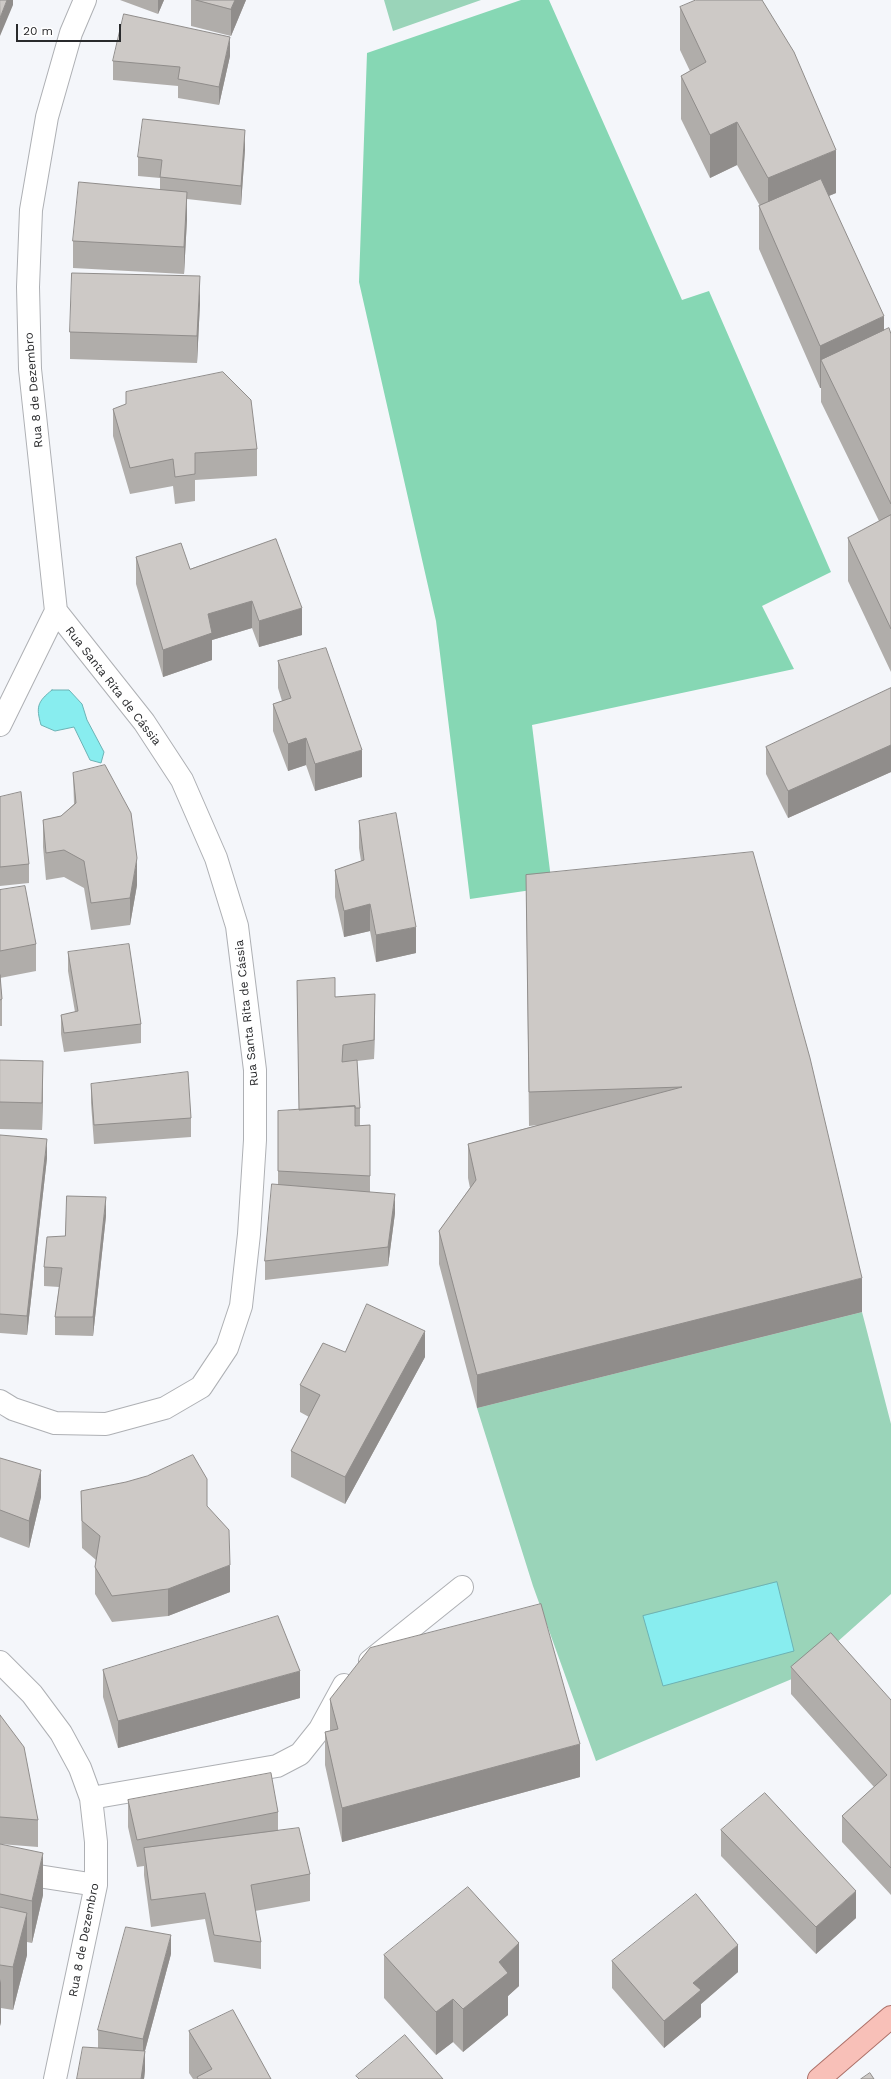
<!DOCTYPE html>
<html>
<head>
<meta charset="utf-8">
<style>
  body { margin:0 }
  #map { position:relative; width:891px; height:2079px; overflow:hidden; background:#f4f6fa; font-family:"Work Sans",sans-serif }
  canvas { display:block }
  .scale { position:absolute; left:16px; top:24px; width:105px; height:18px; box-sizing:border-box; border:2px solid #292a2c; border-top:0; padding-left:5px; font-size:12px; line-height:14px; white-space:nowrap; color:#292a2c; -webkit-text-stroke:3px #fff; paint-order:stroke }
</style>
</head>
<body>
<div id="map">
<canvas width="891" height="2079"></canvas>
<div class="scale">20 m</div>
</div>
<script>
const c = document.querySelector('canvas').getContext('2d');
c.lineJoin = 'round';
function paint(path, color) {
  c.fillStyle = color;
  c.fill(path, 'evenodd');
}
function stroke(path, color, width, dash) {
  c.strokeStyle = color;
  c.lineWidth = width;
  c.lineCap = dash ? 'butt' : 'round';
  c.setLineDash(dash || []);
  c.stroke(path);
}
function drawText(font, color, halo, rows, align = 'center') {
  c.font = font + ' "Work Sans",sans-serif';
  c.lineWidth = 4;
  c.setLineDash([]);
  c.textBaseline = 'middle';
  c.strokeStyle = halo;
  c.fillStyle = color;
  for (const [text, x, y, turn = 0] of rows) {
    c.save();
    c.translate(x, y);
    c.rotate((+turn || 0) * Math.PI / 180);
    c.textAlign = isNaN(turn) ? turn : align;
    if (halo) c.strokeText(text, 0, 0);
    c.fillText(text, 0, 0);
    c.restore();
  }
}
const green = new Path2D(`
  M384,0H481L393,31Z
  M862,1312L891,1424V1594L799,1676L596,1761L533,1586L477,1408Z`);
const forest = new Path2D(`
  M521,0H549L682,300L709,291L831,572L762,606L794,669L532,725L552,887L470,899L436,621L359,282L367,53Z`);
const water = new Path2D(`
  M52,690H69L82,704L87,720L104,752L101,763L90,760L74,727L55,731L41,725C36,707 37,702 52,690Z
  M777,1582L794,1651L663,1686L643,1616Z`);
const minor = new Path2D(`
  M0,725L56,611L30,369L28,287L31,210L47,117L71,33L85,0
  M0,1401L13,1409L55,1423L106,1424L165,1408L201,1387L227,1348L241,1306L249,1234L255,1140V1070L237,926L216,858L182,780L144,722L56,611
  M370,1661L462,1587
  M0,1662L32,1694L61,1733L80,1768L91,1798L96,1842V1885L55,2079
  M91,1798L277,1766L300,1754L320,1729L344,1685
  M0,1870L96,1885`);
const major = new Path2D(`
  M819,2079L891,2017`);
const wall = new Path2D(`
  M120,0H164L158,14Z
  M191,0H246L231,36L191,26Z
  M680,7L836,193L829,196L884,330L891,334V672L848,581V538L879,521L821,402V388H820L759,249V206H760L737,165L710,178L681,119V76L690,71L680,50Z
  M230,56L219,105L178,98V86L113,80V61Z
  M245,149L241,205L187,199V219L184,274L73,268V241L160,190V178L138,176V157Z
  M200,303L197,363L70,359V332Z
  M113,409L257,449V476L195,480V501L175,504L173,486L130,494L113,436Z
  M276,539L302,635L259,647L252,628L212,640V660L163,677L136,584V557L190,569Z
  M278,661L362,777L315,791L306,765L288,771L273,731V704L282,701L278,688Z
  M891,688V772L788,818L766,774V747Z
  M73,773L137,885L130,925L91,930L84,888L64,877L46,880L43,847V820L61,816L74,804Z
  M0,797L29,864V883L0,886Z
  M359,821L416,953L376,962L370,931L344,937L335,897V870L361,861L359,848Z
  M526,875L862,1312L477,1408L439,1264V1231L470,1188L468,1178V1144L538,1125L529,1126Z
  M0,890L36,944V971L0,978L2,999V1026H0Z
  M68,952L141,1024V1043L64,1052L61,1034V1015L75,1012L68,971Z
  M297,981L375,1013L374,1059L357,1061L360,1108V1126L370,1125V1192L395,1213L388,1266L265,1280V1261L278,1185V1111L299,1110Z
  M0,1060L43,1088L42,1130L0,1129Z
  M91,1084L191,1118V1137L94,1144L91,1103Z
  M0,1135L47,1158L27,1335L0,1333Z
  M106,1216L93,1336L55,1335V1317L59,1287L44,1286V1267L65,1236Z
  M345,1352L425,1357L345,1504L291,1477V1451L309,1417L300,1412V1385Z
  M0,1458L41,1497L29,1548L0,1537Z
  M81,1491L207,1506L230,1592L168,1616L112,1622L95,1594V1567L96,1560L82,1548Z
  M791,1667L891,1700V1895L842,1842V1816L874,1787L791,1694Z
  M103,1670L300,1698L118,1748L103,1697Z
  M330,1699L580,1777L342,1842L325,1765V1732L330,1731Z
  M0,1715L38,1820V1847L0,1844Z
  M128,1800L278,1812V1830L310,1874V1901L255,1911L261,1942V1969L214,1962L205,1919L151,1927L144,1875V1866L137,1867L128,1827Z
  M721,1830L856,1918L816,1954L721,1856Z
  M0,1844L43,1895L32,1943L27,1942V1955L13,2010L1,2008V2022L0,2026Z
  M171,1954L145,2051V2070L144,2079H77L98,2048V2030Z
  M384,1955L519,1986L508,1996V2015L463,2052L453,2042L436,2055L384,1998Z
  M612,1961L738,1972L701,2004V2017L664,2048L612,1988Z
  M189,2031L271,2079H193L189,2073Z`);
const shadedWall = new Path2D(`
  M7,0H13V5L0,36V18Z
  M158,0H164L158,14Z
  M235,0H246L231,36V9Z
  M230,37V56L219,105V87Z
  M737,122V165L710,178V135Z
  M245,130V149L241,205V186Z
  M836,150V193L768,220V178Z
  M187,192V219L184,274V247Z
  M200,276V303L197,363V336Z
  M884,316V358L821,360V388H820V346Z
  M252,601V628L212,640V660L163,677V650L208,614Z
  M302,608V635L259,647V621Z
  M306,738V765L288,771V744Z
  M891,745V772L788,818V791Z
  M362,750V777L315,791V764Z
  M137,858V885L130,925V898Z
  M370,904V931L344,937V911Z
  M416,927V953L376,962V935Z
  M375,994V1013L374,1059V1040Z
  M43,1061V1088L42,1130V1103Z
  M47,1139V1158L27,1335V1316Z
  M395,1194V1213L388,1266V1247Z
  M106,1197V1216L93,1336V1317Z
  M862,1278V1312L477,1408V1375Z
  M425,1331V1357L345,1504V1477Z
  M41,1470V1497L29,1548V1521Z
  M230,1565V1592L168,1616V1589Z
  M300,1671V1698L118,1748V1721Z
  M580,1744V1777L342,1842V1808Z
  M43,1853V1895L32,1943V1901Z
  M856,1891V1918L816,1954V1927Z
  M27,1913V1955L13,2010V1967Z
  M171,1935V1954L143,2058V2039Z
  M519,1943V1986L508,1996V2015L463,2052V2009L499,1962Z
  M738,1945V1972L701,2004V2017L664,2048V2021L693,1983Z
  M1,1979V2022L0,2026V1983Z
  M453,1999V2042L436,2055V2012Z
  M145,2051V2070L144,2079H141Z`);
const building = new Path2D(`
  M0,0H7L0,18Z
  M196,0H235L231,9Z
  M696,0H762L794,52L836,150L768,178L737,122L710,135L681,76L706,62L680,7Z
  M124,14L230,37L219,87L178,79L180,67L113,61Z
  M143,119L245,130L241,186L160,177L162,160L138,157Z
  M821,179L884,316L820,346L759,206Z
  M79,182L187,192L184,247L73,241Z
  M72,273L200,276L197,336L70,332Z
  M889,328L891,334V504L821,360Z
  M223,372L251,400L257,449L195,453V474L175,477L173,459L130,468L113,409L126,404V392Z
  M891,515V629L848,538Z
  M276,539L302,608L259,621L252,601L208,614L212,633L163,650L136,557L181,543L190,569Z
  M326,648L362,750L315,764L306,738L288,744L273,704L291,698L278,661Z
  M891,688V745L788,791L766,747Z
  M105,765L131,813L137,858L130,898L91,903L84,861L64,850L46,853L43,820L61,816L76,803L73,773Z
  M21,792L29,864L0,867V797Z
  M396,813L416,927L376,935L370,904L344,911L335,870L364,860L359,821Z
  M753,852L810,1058L862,1278L477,1375L439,1231L476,1180L468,1144L682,1087L529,1092L526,875Z
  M25,886L36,944L0,951V890Z
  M129,944L141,1024L64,1033L61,1015L78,1011L68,952Z
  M0,975L2,999L0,1000Z
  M335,978V997L375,994L374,1040L343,1045L342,1062L357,1060L360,1108H355V1106L299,1110L297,981Z
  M0,1060L43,1061L42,1103L0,1102Z
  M188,1072L191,1118L94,1125L91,1084Z
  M355,1106V1126L370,1125V1176L278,1171V1111Z
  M0,1135L47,1139L27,1316L0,1314Z
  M272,1184L395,1194L388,1247L265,1261Z
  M67,1196L106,1197L93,1317H55L62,1268L44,1267L47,1237L65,1236Z
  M367,1304L425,1331L345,1477L291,1451L320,1395L300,1385L323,1343L345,1352Z
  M193,1455L207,1479V1506L229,1530L230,1565L168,1589L112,1596L95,1567L100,1536L82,1521L81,1491L126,1482L147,1476Z
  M0,1458L41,1470L29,1521L0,1510Z
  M541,1604L580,1744L342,1808L325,1732L338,1729L330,1699L370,1648Z
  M278,1616L300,1671L118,1721L103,1670Z
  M831,1633L891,1700V1868L842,1816L887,1775L791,1667Z
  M0,1715L24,1747L38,1820L0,1817Z
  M271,1773L278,1812L137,1840L128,1800Z
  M765,1793L856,1891L816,1927L721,1830Z
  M299,1828L310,1874L251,1885L261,1942L214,1935L205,1893L151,1900L144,1848Z
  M0,1844L43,1853L32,1901L0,1894Z
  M468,1887L519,1943L499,1962L508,1973L463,2009L453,1999L436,2012L384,1955Z
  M696,1894L738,1945L693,1983L701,1990L664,2021L612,1961Z
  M0,1907L27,1913L13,1967L0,1965Z
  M126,1927L171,1935L143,2039L98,2030Z
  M233,2010L271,2079H198L197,2077L212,2069L189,2031Z
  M405,2035L443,2079H359L356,2076Z
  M83,2047L145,2051L141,2079H77Z
  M870,2073L874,2079H861Z`);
const streetNames = [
  ["Rua 8 de Dezembro",34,390,-95],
  ["Rua Santa Rita de Cássia",113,686,52],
  ["Rua Santa Rita de Cássia",247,1013,-96],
  ["Rua 8 de Dezembro",84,1940,-79]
];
paint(green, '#9ad4b9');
paint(forest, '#86d7b4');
paint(water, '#88edef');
stroke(water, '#6cb2b4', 1);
stroke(minor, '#aeb0b4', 24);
stroke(major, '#ac7068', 24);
stroke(minor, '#fff', 22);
stroke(major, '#f8c0b8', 22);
paint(wall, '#b0adaa');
paint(shadedWall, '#908d8b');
paint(building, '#cdc9c6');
stroke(building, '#908d8b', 1);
drawText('12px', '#292a2c', '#fff', streetNames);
</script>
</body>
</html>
